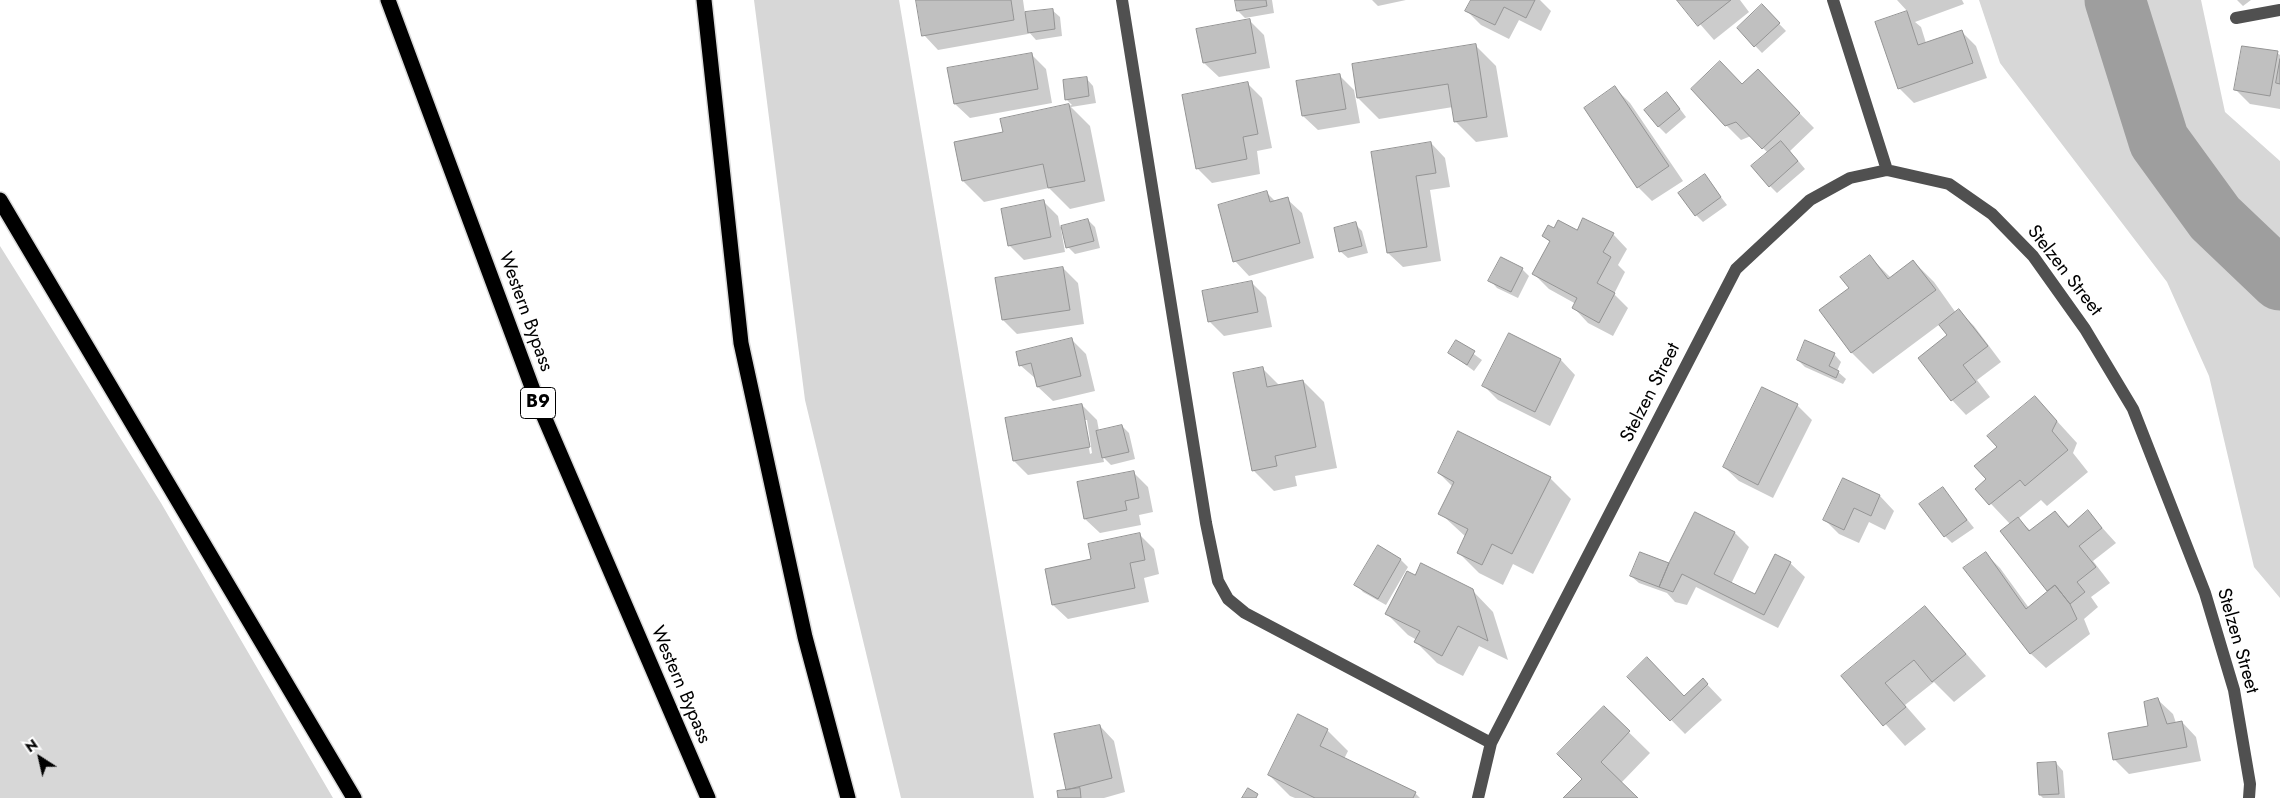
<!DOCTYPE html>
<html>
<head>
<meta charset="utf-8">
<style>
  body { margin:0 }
  #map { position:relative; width:2280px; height:798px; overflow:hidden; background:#fff; font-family:Jost,sans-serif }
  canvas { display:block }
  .north { position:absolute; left:15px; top:733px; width:50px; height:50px; -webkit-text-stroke:4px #fff; paint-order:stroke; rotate:325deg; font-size:14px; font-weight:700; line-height:20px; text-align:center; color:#000 }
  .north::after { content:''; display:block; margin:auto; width:18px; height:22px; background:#000; clip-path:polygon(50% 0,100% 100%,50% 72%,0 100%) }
</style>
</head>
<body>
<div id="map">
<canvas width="2280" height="798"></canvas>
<div class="north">N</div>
</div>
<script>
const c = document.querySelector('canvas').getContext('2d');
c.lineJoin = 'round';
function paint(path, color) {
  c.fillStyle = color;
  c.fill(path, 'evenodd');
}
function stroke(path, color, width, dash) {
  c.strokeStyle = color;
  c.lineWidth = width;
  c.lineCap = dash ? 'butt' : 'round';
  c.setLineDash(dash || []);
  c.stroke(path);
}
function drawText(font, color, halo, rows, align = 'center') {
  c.font = font + ' Jost,sans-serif';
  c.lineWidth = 4;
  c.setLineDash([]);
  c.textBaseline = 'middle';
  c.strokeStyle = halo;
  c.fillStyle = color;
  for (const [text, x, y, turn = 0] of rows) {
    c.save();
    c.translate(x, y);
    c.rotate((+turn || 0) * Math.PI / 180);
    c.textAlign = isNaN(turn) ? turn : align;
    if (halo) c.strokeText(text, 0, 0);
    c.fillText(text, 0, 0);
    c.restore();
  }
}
const green = new Path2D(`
  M754,0H899L1034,798H901L805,400Z
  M1979,0H2201L2225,112L2280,161V598L2254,567L2209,376L2167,282L2000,63Z
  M0,246L161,503L333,798H0Z`);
const shadow = new Path2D(`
  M918,0H1023L1025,14L1052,10L1060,17L1062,36L1036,40L1028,31V34L938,50L924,35Z
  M1236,0H1272L1274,13L1245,18L1238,11Z
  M1372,0H1406L1378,6Z
  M1472,0H1540L1551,11L1541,31L1519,20L1509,39L1481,25L1467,11Z
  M1679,0H1740L1749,12L1714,40Z
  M1897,0H1962L1964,4L1915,22L1921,27L1926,43L1961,31L1976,46L1987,78L1914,103L1899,88L1877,22L1908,12Z
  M2237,0H2251L2243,6Z
  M1762,6L1786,31L1762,53L1738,28Z
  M1249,20L1264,35L1270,68L1219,77L1204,63Z
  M1475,45L1496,66L1508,137L1476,142L1455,121L1453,107L1379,119L1358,98Z
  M2277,53L2280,55V109L2250,104L2236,90Z
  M1031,54L1046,69L1052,103L970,118L955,104Z
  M1339,75L1354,90L1360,123L1318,130L1303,116Z
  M1086,78L1093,86L1096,103L1071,107L1090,126L1105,201L1070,209L1049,188L984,202L963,181L1004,133L1001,120L1072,105L1066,99Z
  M1247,83L1262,98L1272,148L1257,151L1260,174L1212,183L1197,168Z
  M1743,85H1772L1814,128L1790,151L1805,169L1777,193L1770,186L1769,154L1751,136L1741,140L1726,125Z
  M1615,88L1630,103L1683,181L1652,201L1638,187Z
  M1674,101L1686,117L1666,134L1658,126Z
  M1431,143L1445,158L1450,187L1430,190L1441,261L1403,267L1388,253L1372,153Z
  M1705,176L1727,205L1703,222L1696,215Z
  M1267,193L1276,202L1287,199L1302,213L1314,258L1249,276L1235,261Z
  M1044,202L1058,216L1060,227L1088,220L1095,227L1100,248L1075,254L1068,247L1063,228L1061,229L1065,252L1024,260L1009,245Z
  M1355,224L1362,231L1368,253L1348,258L1340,251Z
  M1555,230L1613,234L1627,249L1618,265L1625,272L1614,294L1628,308L1613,336L1588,323L1574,308L1576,304L1549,289L1534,274L1551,243L1543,236Z
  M1870,257L1891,278L1913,261L1934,282L1956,313L1959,311L1974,326L2001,362L1977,380L1990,397L1966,415L1952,400L1948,336L1940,324L1873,374L1852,353L1821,310L1850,288Z
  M1063,268L1078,283L1084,324L1017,334L1003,320Z
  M1522,269L1529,276L1518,298L1497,288L1490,280Z
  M1252,283L1266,297L1272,327L1224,336L1209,321Z
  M1509,335L1561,360L1575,375L1550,426L1498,400L1483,385Z
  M1071,339L1086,354L1095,391L1053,401L1038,387L1036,379L1020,365Z
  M1457,342L1482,360L1474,371L1450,353Z
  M1834,354L1841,362L1837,371L1846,379L1843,384L1805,367L1798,360Z
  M1262,368L1280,386L1303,381L1324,402L1337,468L1295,476L1297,486L1274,491L1253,470Z
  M1763,388L1797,405L1812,420L1773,498L1739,481L1724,467Z
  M2035,397L2077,443L2073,453L2088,472L2047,506L2041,500L2018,519L2031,531L2055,512L2070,527L2088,512L2116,543L2093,561L2110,583L2091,597L2098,607L2084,619L2090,634L2046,668L2031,654L1965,568L1986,554L2000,568L2029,608L2049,591L2002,531L2010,524L1977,489L1988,479L1999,447Z
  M1082,405L1097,420L1099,431L1122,426L1129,433L1135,459L1111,465L1103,457L1104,462L1028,475L1014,461ZM1084,420H1087L1092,453L1090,454Z
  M1133,472L1148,487L1153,512L1139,515L1141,525L1100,533L1085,519Z
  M1439,473L1550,478L1571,499L1533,574L1513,564L1503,585L1479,573L1458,552L1466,537L1440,513L1453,487Z
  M1844,480L1880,496L1894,511L1885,530L1869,522L1859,543L1839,534L1825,520Z
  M1943,489L1974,528L1952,543L1945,536Z
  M1695,513L1735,533L1749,547L1731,584L1755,596L1790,563L1805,577L1778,628L1696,587L1687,605L1675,602L1667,593L1639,583L1631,576L1669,564Z
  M1139,534L1154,549L1159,574L1144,578L1149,602L1068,619L1053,605L1093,560Z
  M1378,547L1401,560L1408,567L1386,605L1363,592L1356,584Z
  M1472,590L1493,612L1508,660L1479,646L1463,676L1437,663L1416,642L1417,640L1408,635L1387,614Z
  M1925,607L1986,676L1954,702L1934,682L1905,705L1926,729L1905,746L1843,676Z
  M1629,677L1685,697L1703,680L1722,700L1685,734Z
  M2158,700L2173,714L2176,723L2182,722L2196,737L2201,761L2129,774L2115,760L2110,734L2149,727Z
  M1604,708L1650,753L1621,783L1636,798H1565L1584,779Z
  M1100,726L1114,741L1125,792L1104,798H1060L1067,791L1056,735Z
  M1327,730L1348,751L1344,759L1415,793L1420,798H1295L1290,796L1269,775Z
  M2056,763L2063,771L2065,798H2043L2040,795Z`);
const river = new Path2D(`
  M2115,0L2159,141L2215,218L2280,280`);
const building = new Path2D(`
  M916,0H1011L1014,20L922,36Z
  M1235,0H1266L1267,6L1237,11Z
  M1471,0H1535L1526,18L1504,7L1495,25L1465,11Z
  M1677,0H1731L1698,26Z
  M1762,4L1780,23L1754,47L1737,28Z
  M1053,9L1055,29L1028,33L1025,12Z
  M1907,11L1918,45L1962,30L1973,63L1898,89L1875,22Z
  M1250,19L1256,53L1203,63L1196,29Z
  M1476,44L1487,117L1454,122L1448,84L1357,98L1352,64Z
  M2242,46L2278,51L2270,96L2234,90Z
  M1032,53L1038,89L954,104L947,68Z
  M2280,59V84L2276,83Z
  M1720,61L1742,84L1758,69L1800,113L1762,149L1736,122L1725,126L1691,89Z
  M1340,74L1346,109L1302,116L1296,81Z
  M1087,77L1089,96L1065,100L1063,80Z
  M1248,82L1258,134L1243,137L1247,159L1196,169L1182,95Z
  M1615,86L1669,166L1637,188L1584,108Z
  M1667,92L1680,109L1658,127L1644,110Z
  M1069,104L1085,181L1048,188L1043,164L962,181L954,142L1003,132L1000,119Z
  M1781,141L1798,161L1769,187L1751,166Z
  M1431,142L1436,173L1416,176L1427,247L1387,253L1371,152Z
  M1705,174L1721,197L1695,216L1678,193Z
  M1267,191L1270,202L1288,197L1300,243L1233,262L1218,205Z
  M1044,200L1051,237L1008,246L1001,209Z
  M1583,218L1614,233L1603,252L1611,257L1597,283L1615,293L1599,323L1572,308L1577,298L1532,274L1550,241L1542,236L1548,225L1554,228L1558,220L1577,230Z
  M1088,219L1094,241L1066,248L1061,226Z
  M1356,222L1362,246L1339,252L1334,228Z
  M1870,255L1888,279L1913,260L1936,290L1851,353L1819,310L1849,288L1840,277Z
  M1501,257L1523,268L1511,292L1488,281Z
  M1063,267L1070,310L1002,320L995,278Z
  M1252,281L1258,312L1208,322L1202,291Z
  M1959,309L1988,346L1963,365L1976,382L1951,401L1918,358L1947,335L1939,325Z
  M1509,333L1561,359L1535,412L1482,386Z
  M1072,338L1081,376L1037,387L1031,363L1019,366L1016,352Z
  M1456,340L1475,351L1467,365L1448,353Z
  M1805,340L1835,353L1829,366L1839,371L1836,378L1797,360Z
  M1263,367L1267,387L1303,380L1316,447L1275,456L1277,466L1252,471L1233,373Z
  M1762,387L1798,404L1758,485L1723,467Z
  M2035,396L2057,421L2052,431L2068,450L2025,486L2020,480L1989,505L1975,489L1986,479L1974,466L1997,447L1987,436Z
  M1082,404L1090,447L1013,461L1005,418Z
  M1122,425L1129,452L1102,458L1096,431Z
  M1458,431L1551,477L1512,554L1492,544L1482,565L1457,553L1468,529L1438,514L1454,482L1438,473Z
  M1134,471L1139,498L1125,501L1127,510L1084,519L1077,482Z
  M1843,478L1880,495L1871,516L1854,508L1844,530L1823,520Z
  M1943,487L1967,520L1944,537L1919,504Z
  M2088,510L2102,528L2079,546L2096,567L2077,582L2085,592L2070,604L2055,585L2047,591L2000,531L2018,517L2029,531L2055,511L2068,527Z
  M1695,512L1735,532L1714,574L1755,594L1775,554L1791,562L1764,615L1682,574L1673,592L1659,587L1669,563Z
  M1140,533L1145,560L1130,563L1135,588L1052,605L1045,569L1091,559L1088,544Z
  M1378,545L1401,559L1378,599L1354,585Z
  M1640,552L1669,563L1659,587L1630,576Z
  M1986,552L2026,609L2055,585L2070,604L2077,619L2030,654L1963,568Z
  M1421,563L1473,589L1488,641L1458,626L1442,656L1414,642L1420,631L1385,614L1407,571L1415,575Z
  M1925,606L1966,654L1932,682L1914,660L1885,683L1906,707L1883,726L1841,676Z
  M1647,657L1684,696L1703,678L1708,684L1670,721L1627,677Z
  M2158,698L2167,724L2182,721L2187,747L2113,760L2108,733L2148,726L2144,702Z
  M1604,706L1630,731L1601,762L1638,798H1563L1582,779L1557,754Z
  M1298,714L1328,729L1320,746L1416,792L1413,798H1315L1268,775Z
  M1100,725L1112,778L1066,790L1054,734Z
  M2056,762L2059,794L2039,795L2037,763Z
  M1080,788L1081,798H1058L1057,791Z
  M1248,788L1258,794L1256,798H1242Z`);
const minor = new Path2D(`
  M1122,0L1206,523L1218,581L1228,599L1245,613L1491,743
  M1833,0L1887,170
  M2236,18L2280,10
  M1478,798L1491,743L1736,269L1810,200L1850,178L1887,170L1949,184L1992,214L2033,256L2085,329L2133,409L2205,593L2234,690L2250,784L2249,798`);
const highway = new Path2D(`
  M388,0L536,398L708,798
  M704,0L741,343L805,637L848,798
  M0,200L354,798`);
const shields = [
  [538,403,35]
];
const shieldNames = [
  ["B9",538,403]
];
const streetNames = [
  ["Stelzen Street",2064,271,52],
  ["Western Bypass",525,312,70],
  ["Stelzen Street",1651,393,-63],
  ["Stelzen Street",2237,641,74],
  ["Western Bypass",680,685,67]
];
paint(green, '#d7d7d7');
paint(shadow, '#0003');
stroke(river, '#9e9e9e', 61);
paint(building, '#c0c0c0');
stroke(building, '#949494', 1);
stroke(highway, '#dbdbdb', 18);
stroke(minor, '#505050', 12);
stroke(highway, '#000', 15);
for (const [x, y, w] of shields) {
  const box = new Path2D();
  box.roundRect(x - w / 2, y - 15.5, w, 31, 4);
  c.fillStyle = '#fff';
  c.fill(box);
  stroke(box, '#000', 1);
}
drawText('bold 18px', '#000', null, shieldNames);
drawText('19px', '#000', '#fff', streetNames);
</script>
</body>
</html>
